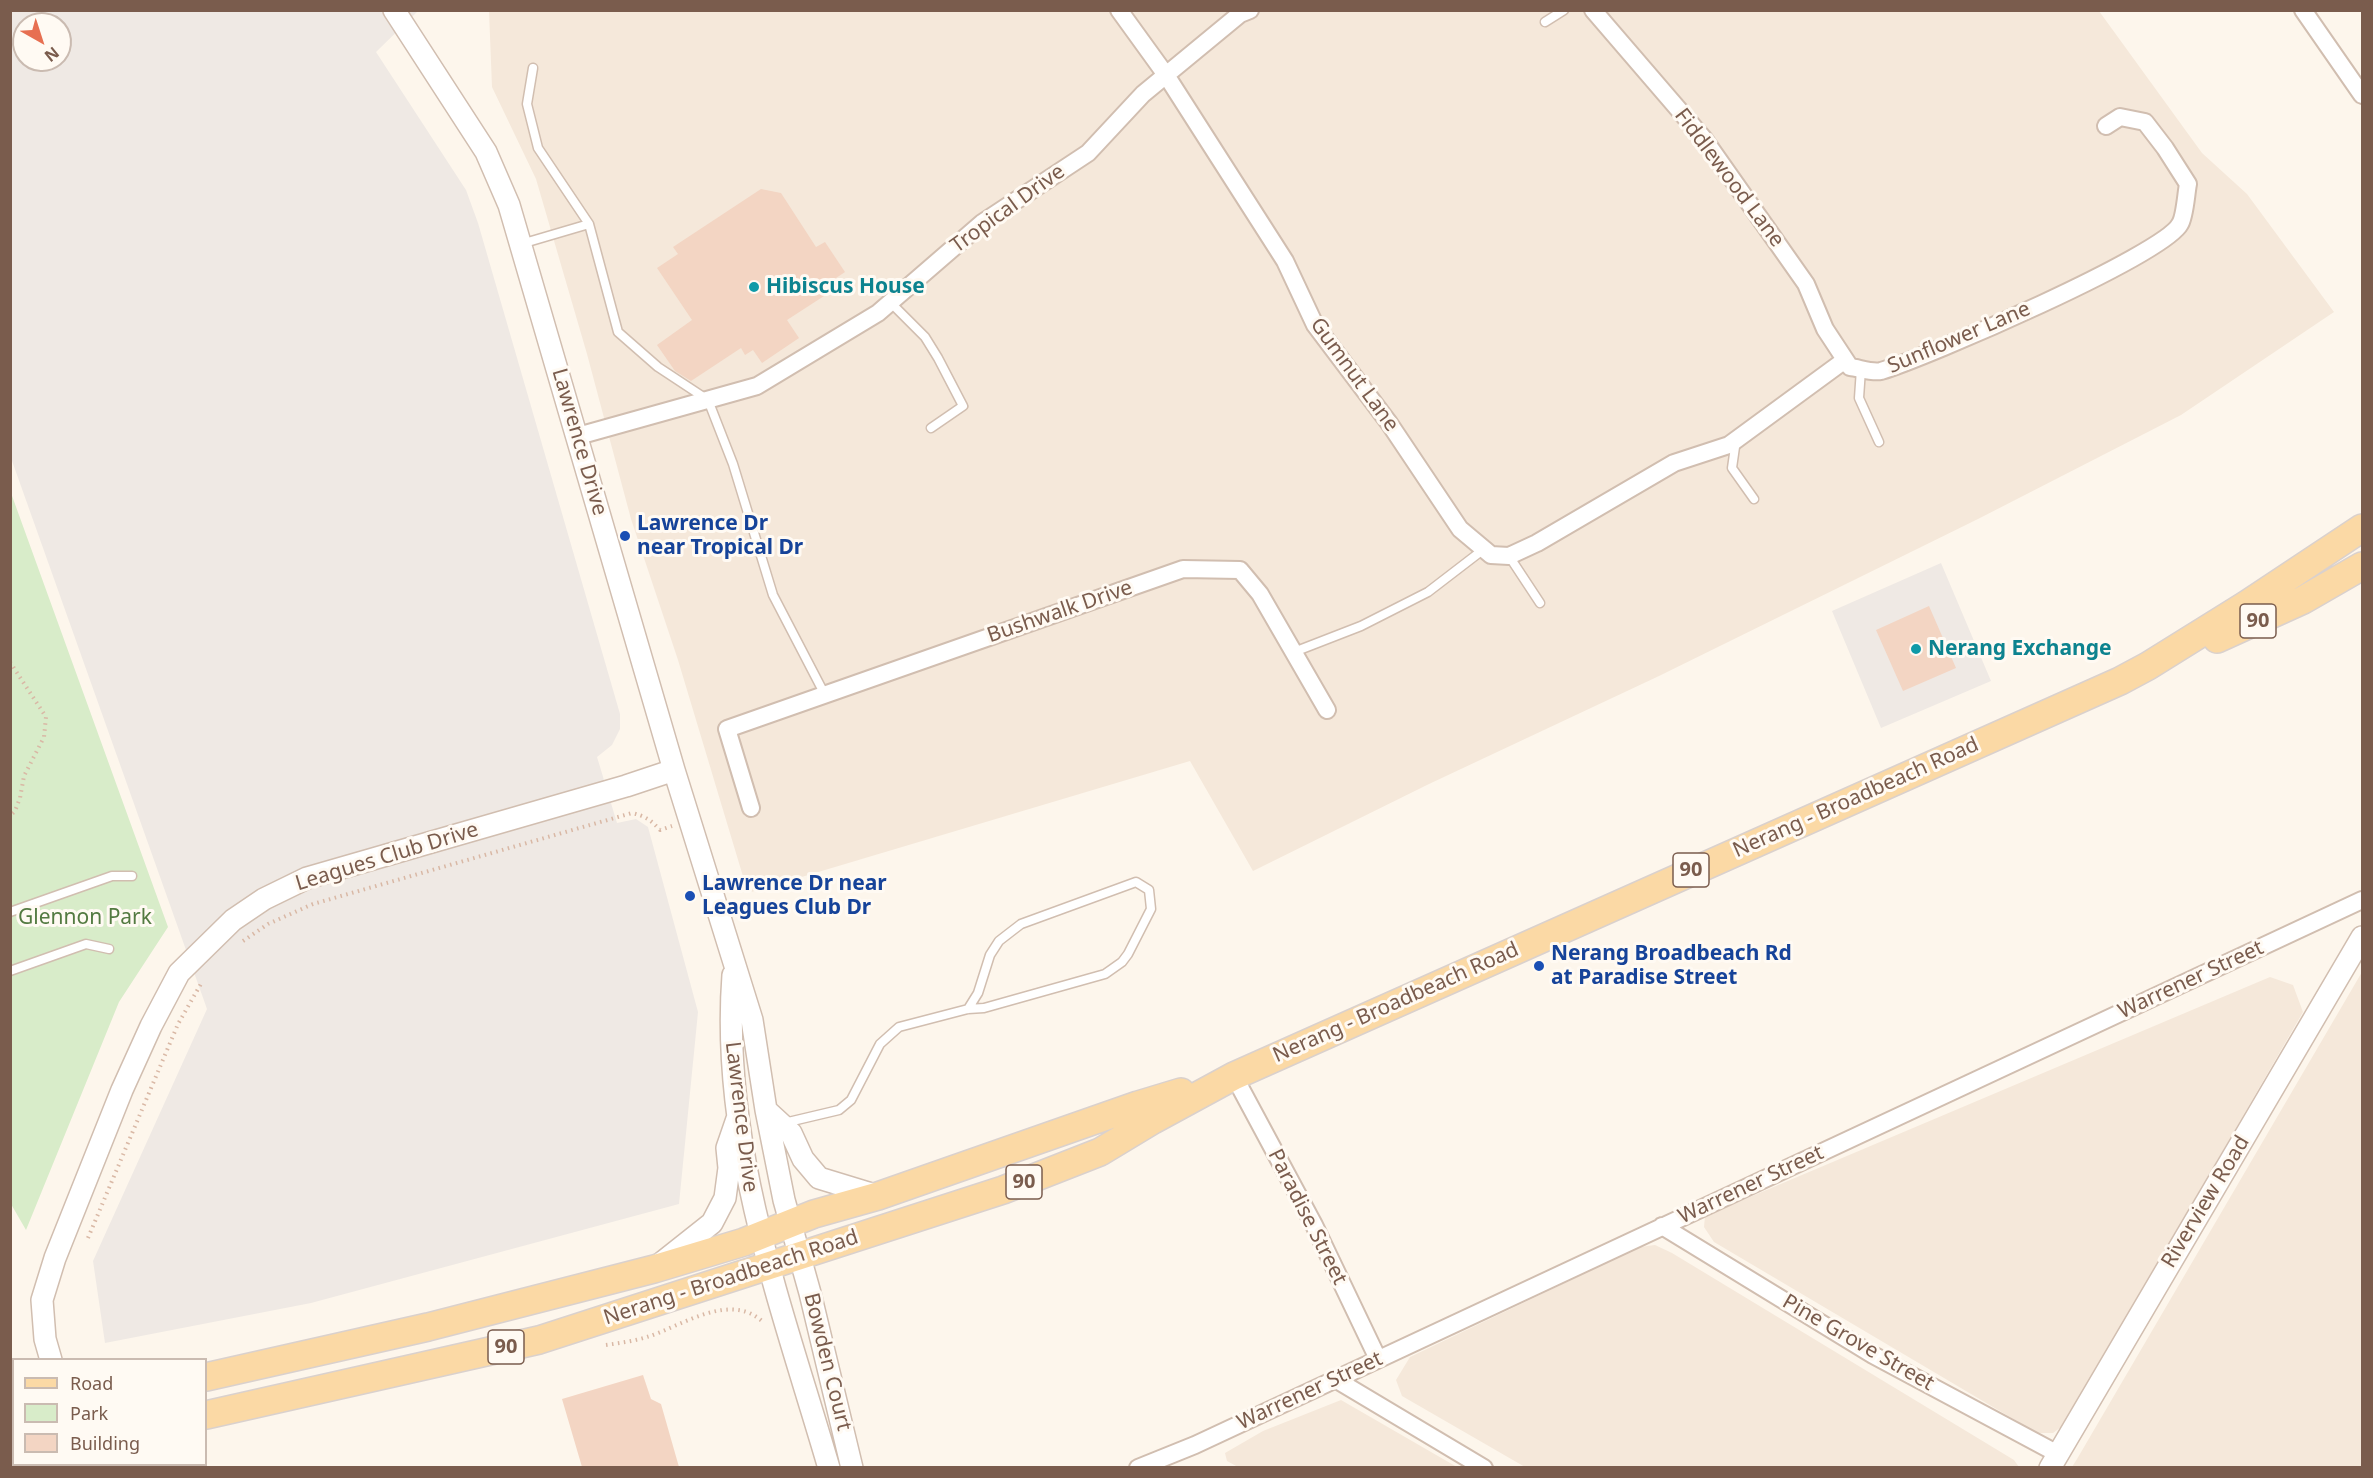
<!DOCTYPE html>
<html>
<head>
<meta charset="utf-8">
<style>
  body { margin:0 }
  #map { position:relative; width:2373px; height:1478px; overflow:hidden; background:#fdf6ec; font-family:"Noto Sans",sans-serif }
  canvas { display:block }
  .frame { position:absolute; inset:0; border:12px solid #7a5c4d; pointer-events:none }
  .legend { position:absolute; left:12px; top:1358px; width:195px; height:108px; box-sizing:border-box; background:#fffaf3; border:2px solid #cabbb1; margin:0; padding:8px 10px; list-style:none; font-size:18px; color:#7a5c4d }
  .legend li { display:flex; align-items:center; gap:12px; height:30px }
  .legend b { width:30px; border:2px solid #cabbb1 }
  .north { position:absolute; left:12px; top:12px; width:60px; height:60px; box-sizing:border-box; background:#fffaf3; border:2px solid #cabbb1; border-radius:50%; rotate:141deg; font-size:16px; font-weight:700; line-height:24px; text-align:center; color:#7a5c4d }
  .north::after { content:''; display:block; margin:auto; width:21px; height:27px; background:#e76f51; clip-path:polygon(50% 0,100% 100%,50% 72%,0 100%) }
</style>
</head>
<body>
<div id="map">
<canvas width="2373" height="1478"></canvas>
<div class="frame"></div>
<ul class="legend">
<li><b style="height:8px;background:#fbd9a5"></b>Road</li>
<li><b style="height:16px;background:#d8ecc9"></b>Park</li>
<li><b style="height:16px;background:#f3d5c3"></b>Building</li>
</ul>
<div class="north">N</div>
</div>
<script>
const c = document.querySelector('canvas').getContext('2d');
c.lineJoin = 'round';
function paint(path, color) {
  c.fillStyle = color;
  c.fill(path, 'evenodd');
}
function stroke(path, color, width, dash) {
  c.strokeStyle = color;
  c.lineWidth = width;
  c.lineCap = dash ? 'butt' : 'round';
  c.setLineDash(dash || []);
  c.stroke(path);
}
function drawText(font, color, halo, rows, align = 'center') {
  c.font = font + ' "Noto Sans",sans-serif';
  c.lineWidth = 6;
  c.setLineDash([]);
  c.textBaseline = 'middle';
  c.strokeStyle = halo;
  c.fillStyle = color;
  for (const [text, x, y, turn = 0] of rows) {
    c.save();
    c.translate(x, y);
    c.rotate((+turn || 0) * Math.PI / 180);
    c.textAlign = isNaN(turn) ? turn : align;
    if (halo) c.strokeText(text, 0, 0);
    c.fillText(text, 0, 0);
    c.restore();
  }
}
const residential = new Path2D(`
  M489,11H2099L2202,153L2247,194L2334,312L2181,415L1978,519L1659,676L1429,784L1253,871L1190,761L748,893L678,660L631,519L587,354L536,179L492,87Z
  M2362,972V1467H2072L2077,1459Z
  M2270,977L2293,985L2303,1012L2065,1424L2053,1433H2037L1714,1242L1704,1227L1705,1216Z
  M1655,1245L1672,1253L2014,1460L2019,1467H1525L1402,1396L1396,1380L1410,1357L1640,1247Z
  M1341,1400L1457,1467H1238L1227,1461L1225,1453L1263,1431Z`);
const industrial = new Path2D(`
  M10,11H418L376,52L466,190L478,223L620,714V729L612,745L597,757L617,823L636,819L648,827L698,1012L679,1204L311,1303L105,1343L93,1261L207,1009L11,458ZM24,24H60V60H24Z
  M1941,563L1991,681L1881,728L1832,611Z`);
const green = new Path2D(`
  M11,493L168,927L119,1002L26,1230L11,1204Z`);
const building = new Path2D(`
  M761,189L781,193L816,247L825,242L845,272L836,278L841,285L787,320L799,338L762,363L753,350L745,355L741,348L691,381L675,371L657,345L692,320L657,268L678,254L673,247Z
  M1929,606L1956,668L1903,691L1876,630Z
  M643,1375L651,1399L661,1404L679,1467H582L562,1399Z`);
const path = new Path2D(`
  M10,662L46,717L44,737L24,776L20,798L15,811L10,816
  M243,941L268,924L313,904L632,813C645,816 651,820 660,830L672,826
  M88,1238L178,1024L202,982
  M606,1345C620,1343 634,1341 647,1337C682,1326 730,1291 763,1322
  M79,1468L90,1465`);
const service = new Path2D(`
  M1545,22L1564,10
  M533,68L527,104L538,148L589,224L618,332L658,367L708,400L733,464L773,595L824,693
  M521,244L589,224
  M890,302L925,337L938,358L963,406L931,428
  M1861,369L1859,398L1879,442
  M1736,440L1732,468L1754,499
  M1509,556L1540,603
  M1294,652L1361,626L1428,592L1484,549
  M10,912L112,876H132
  M10,971L86,944L109,949
  M784,1123L839,1110L851,1100L880,1044L899,1027L968,1009L984,1008L1105,974L1122,962L1128,954L1151,909L1149,890L1136,882L1021,924L1008,934L999,941L990,955L978,993L968,1009`);
const minor = new Path2D(`
  M1119,10L1166,75L1285,261L1315,325L1389,423L1460,529L1491,555L1509,556L1537,543L1674,463L1729,445L1845,360
  M1593,10L1704,139L1806,284L1825,329L1850,367C1859,368 1872,373 1881,371C1925,358 2164,255 2180,224C2185,216 2186,194 2188,184L2165,148L2145,122L2120,117L2106,126
  M2303,10L2362,95
  M578,436L757,386L878,313L982,223L1088,153L1143,94L1240,14L1250,10
  M751,808L727,729L1183,569L1240,570L1260,594L1327,710
  M1234,1076L1314,1225L1378,1359
  M1662,1226L1873,1355L2058,1454
  M1335,1379L1484,1468
  M1138,1468L1195,1445L2362,900`);
const tertiary = new Path2D(`
  M394,10L486,152L509,205L674,770L752,1020L766,1110L784,1200L810,1293L852,1468
  M733,975C720,1145 782,1307 829,1468
  M766,1110L791,1133L803,1159L819,1178L878,1196
  M659,1265L712,1223L725,1198L729,1168L727,1148L737,1119
  M51,1360L45,1339L42,1300L55,1258L122,1090L151,1026L179,973L233,920L264,899L307,878L626,786L674,770
  M110,1464L112,1468
  M2050,1468L2362,937`);
const primary = new Path2D(`
  M2217,639L2303,600L2362,566
  M206,1377L428,1327L654,1269L744,1242L814,1214L878,1196L1138,1105L1181,1092
  M206,1415L539,1340L1003,1190L1100,1152L1153,1120L1234,1076L2120,681L2148,666L2246,605L2362,528
  M10,1419L14,1418
  M10,1459L14,1458`);
const rail = new Path2D(`
  M10,1382L14,1386
  M10,1410L14,1414
  M47,1464L49,1468
  M70,1464L72,1468`);
const markers = [
  [754,287,6,"#0f9aa8"],
  [625,536,6,"#1a4fb4"],
  [1916,649,6,"#0f9aa8"],
  [690,896,6,"#1a4fb4"],
  [1539,966,6,"#1a4fb4"]
];
const shields = [
  [2258,621,36],
  [1691,870,36],
  [1024,1182,36],
  [506,1347,36]
];
const shieldNames = [
  ["90",2258,621],
  ["90",1691,870],
  ["90",1024,1182],
  ["90",506,1347]
];
const streetNames = [
  ["Fiddlewood Lane",1729,178,53],
  ["Tropical Drive",1008,209,-36],
  ["Sunflower Lane",1959,338,-23],
  ["Gumnut Lane",1354,375,54],
  ["Lawrence Drive",579,442,74],
  ["Bushwalk Drive",1060,612,-19],
  ["Nerang - Broadbeach Road",1856,798,-24],
  ["Leagues Club Drive",387,857,-17],
  ["Warrener Street",2191,980,-25],
  ["Nerang - Broadbeach Road",1396,1003,-24],
  ["Lawrence Drive",741,1117,83],
  ["Warrener Street",1751,1185,-25],
  ["Riverview Road",2206,1202,-59],
  ["Paradise Street",1307,1217,63],
  ["Nerang - Broadbeach Road",731,1278,-18],
  ["Pine Grove Street",1858,1343,30],
  ["Bowden Court",827,1362,76],
  ["Warrener Street",1310,1391,-25]
];
const cultureNames = [
  ["Hibiscus House",766,287],
  ["Nerang Exchange",1928,649]
];
const transitNames = [
  ["Lawrence Dr",637,524],
  ["near Tropical Dr",637,548],
  ["Lawrence Dr near",702,884],
  ["Leagues Club Dr",702,908],
  ["Nerang Broadbeach Rd",1551,954],
  ["at Paradise Street",1551,978]
];
const parkNames = [
  ["Glennon Park",85,918]
];
paint(residential, '#f5e8da');
paint(industrial, '#efe9e4');
paint(green, '#d8ecc9');
paint(building, '#f3d5c3');
stroke(service, '#d1beb0', 11);
stroke(minor, '#d1beb0', 20);
stroke(tertiary, '#d1beb0', 24);
stroke(primary, '#dad1cd', 30);
stroke(path, '#d9b8a5', 4, [1.5, 4.5]);
stroke(service, '#fff', 8);
stroke(minor, '#fff', 16);
stroke(tertiary, '#fff', 21);
stroke(primary, '#fbd9a5', 27);
stroke(rail, '#b9a8c9', 4.5, [9, 6]);
for (const [x, y, r, color] of markers) {
  const dot = new Path2D();
  dot.arc(x, y, r, 0, 2 * Math.PI);
  c.fillStyle = color;
  c.fill(dot);
  stroke(dot, '#fffaf3', 2);
}
for (const [x, y, w] of shields) {
  const box = new Path2D();
  box.roundRect(x - w / 2, y - 17, w, 34, 4.5);
  c.fillStyle = '#fffaf3';
  c.fill(box);
  stroke(box, '#7a5c4d', 1.5);
}
drawText('bold 20px', '#7a5c4d', null, shieldNames);
drawText('21px', '#7a5c4d', '#fffaf3', streetNames);
drawText('bold 21px', '#0d838f', '#fffaf3', cultureNames, 'left');
drawText('bold 21px', '#164399', '#fffaf3', transitNames, 'left');
drawText('21px', '#537a41', '#fffaf3', parkNames);
</script>
</body>
</html>
